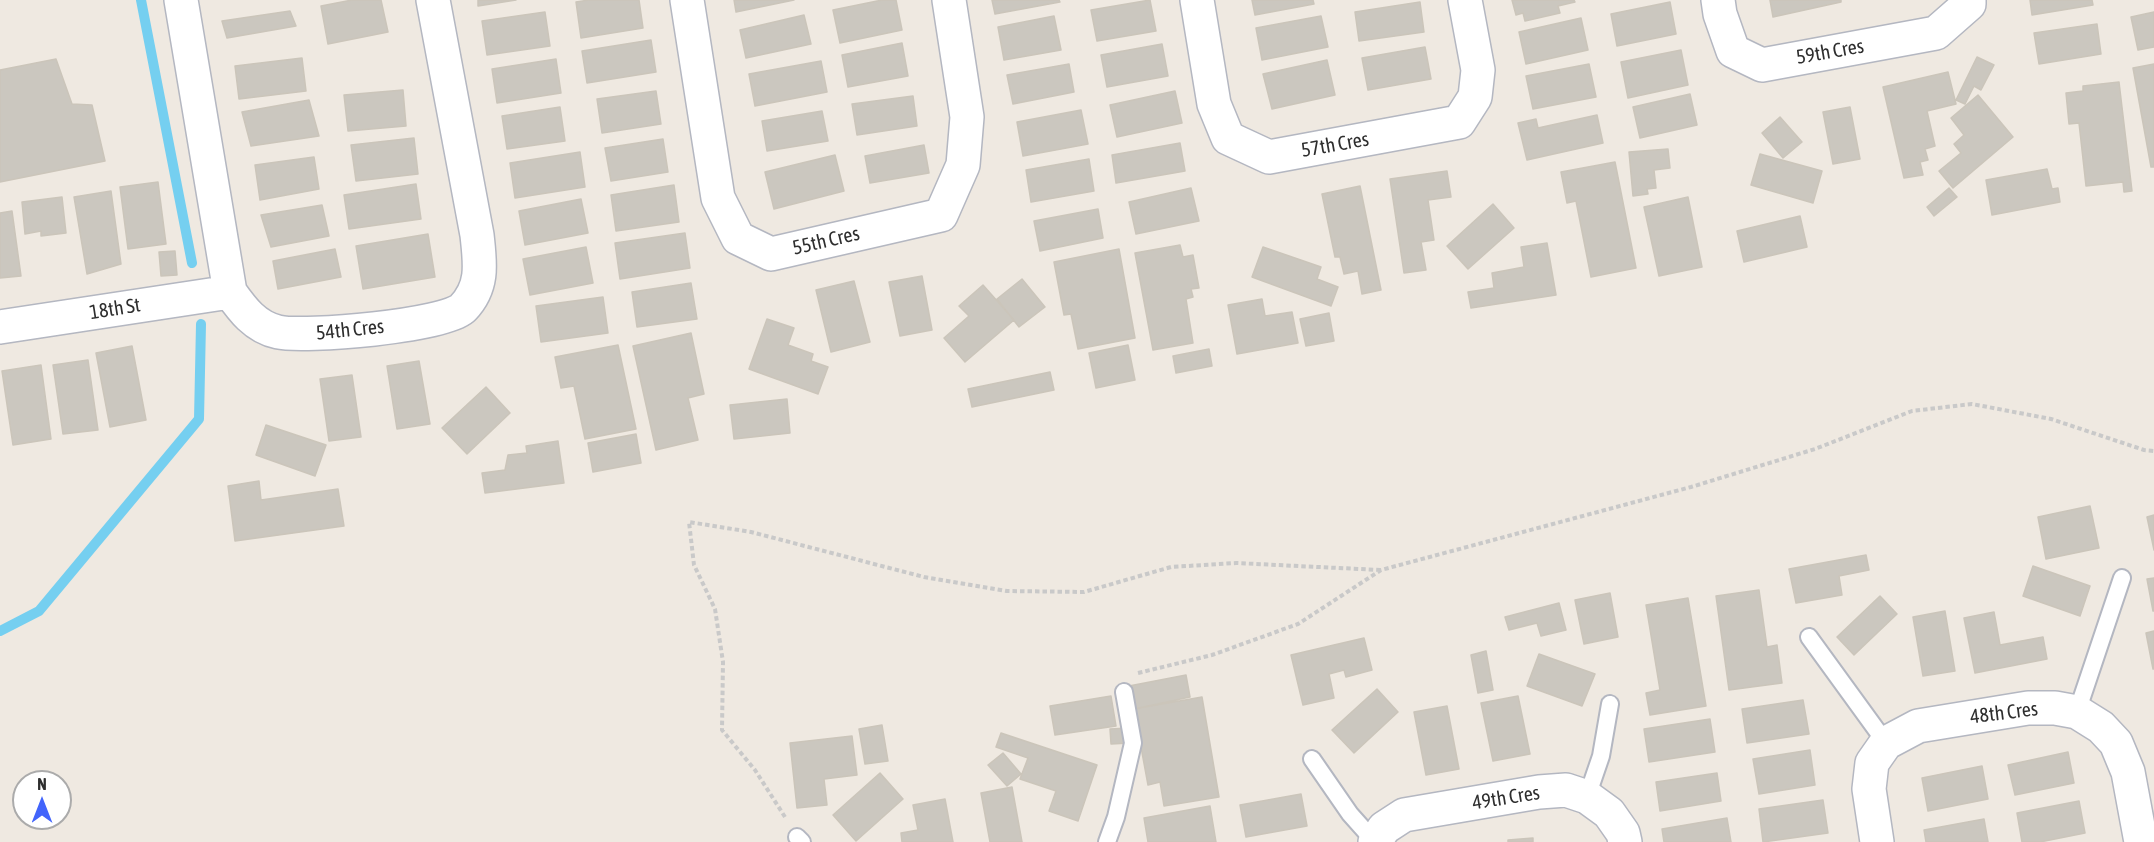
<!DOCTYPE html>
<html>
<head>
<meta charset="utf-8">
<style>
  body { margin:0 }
  #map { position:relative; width:2154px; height:842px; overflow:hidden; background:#efe9e1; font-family:"Asap Condensed",sans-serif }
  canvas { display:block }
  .north { position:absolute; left:12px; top:770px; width:60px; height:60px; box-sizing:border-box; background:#fff; border:2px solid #ababab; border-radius:50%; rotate:0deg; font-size:16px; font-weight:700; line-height:24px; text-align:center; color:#2e2e2e }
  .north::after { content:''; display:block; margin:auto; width:21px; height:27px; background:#4264fb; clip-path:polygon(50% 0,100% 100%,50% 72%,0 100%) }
</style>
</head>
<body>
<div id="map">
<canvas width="2154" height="842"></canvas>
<div class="north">N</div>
</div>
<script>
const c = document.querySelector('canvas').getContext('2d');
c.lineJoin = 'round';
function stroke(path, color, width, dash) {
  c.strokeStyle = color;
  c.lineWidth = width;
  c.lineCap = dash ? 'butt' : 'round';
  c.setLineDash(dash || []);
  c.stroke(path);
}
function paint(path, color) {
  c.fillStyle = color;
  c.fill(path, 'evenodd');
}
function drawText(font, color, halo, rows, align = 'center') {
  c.font = font + ' "Asap Condensed",sans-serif';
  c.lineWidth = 6;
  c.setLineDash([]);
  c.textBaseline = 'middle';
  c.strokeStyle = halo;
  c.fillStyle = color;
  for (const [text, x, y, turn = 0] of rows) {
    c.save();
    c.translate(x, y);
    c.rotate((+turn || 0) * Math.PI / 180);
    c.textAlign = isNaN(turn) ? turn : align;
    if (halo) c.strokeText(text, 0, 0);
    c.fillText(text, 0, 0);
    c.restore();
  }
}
const stream = new Path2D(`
  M141,0L192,263
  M0,631L39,611L199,419L201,324`);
const building = new Path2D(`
  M352,0H381L388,32L328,44L321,6Z
  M478,0H516L478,6Z
  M589,0H639L643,28L581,38L576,2Z
  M734,0H794L736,12Z
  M882,0H896L902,30L840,43L833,10Z
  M992,0H1059L1060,2L995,14Z
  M1150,0L1156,31L1097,41L1091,10Z
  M1252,0H1313L1314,4L1255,15Z
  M1512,0H1574L1575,2L1558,6L1560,13L1525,21L1523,13L1516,15Z
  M1770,0H1841V2L1773,17Z
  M2030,0H2092L2093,5L2032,15Z
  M1420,2L1424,32L1359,41L1355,12Z
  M1670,2L1676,34L1617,46L1611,14Z
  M290,11L296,26L227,38L222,21Z
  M545,12L550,46L487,55L482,21Z
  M2154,12V47L2138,50L2131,17Z
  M804,15L811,44L746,58L740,30Z
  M1054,16L1061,50L1004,60L998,27Z
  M1321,16L1328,47L1262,60L1256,28Z
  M1581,18L1588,50L1526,64L1519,32Z
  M2097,24L2101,54L2039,64L2034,33Z
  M651,40L656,72L587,83L582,51Z
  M902,43L908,76L848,87L842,55Z
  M1162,44L1168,76L1107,87L1101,55Z
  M1425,47L1431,79L1368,90L1362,58Z
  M1681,50L1688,85L1628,98L1621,62Z
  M1977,57L1994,65L1981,90L1974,86L1965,104L1956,100Z
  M302,58L306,91L239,99L235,66Z
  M56,59L72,104L92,105L105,161L0,182V70Z
  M556,59L561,93L497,103L492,69Z
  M1327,60L1335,95L1272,109L1263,74Z
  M821,61L827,92L755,106L749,74Z
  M1069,64L1074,92L1013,104L1007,75Z
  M1589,64L1596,97L1533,109L1526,76Z
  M2154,64V167H2151L2133,68Z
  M1948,72L1956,104L1927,111L1935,146L1925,149L1928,160L1920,162L1923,175L1904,178L1883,87Z
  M2119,82L2132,191L2124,192L2123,182L2086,186L2079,123L2069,124L2066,93L2083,91V86Z
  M403,90L406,126L348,131L344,95Z
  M656,91L661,124L602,133L597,99Z
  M1175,91L1182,123L1117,137L1110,105Z
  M1690,94L1697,125L1640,138L1633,107Z
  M1978,95L2013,137L1953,188L1939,171L1961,153L1954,144L1964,135L1951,118Z
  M913,96L917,126L857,135L852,104Z
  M309,100L319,136L251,146L242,112Z
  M560,107L565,141L507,149L502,116Z
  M1850,107L1860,159L1833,164L1823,112Z
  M1081,110L1088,144L1023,156L1017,122Z
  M822,111L828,141L767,151L762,121Z
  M1597,115L1603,143L1527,160L1518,123L1536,119L1538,128Z
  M1780,117L1802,142L1783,158L1762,133Z
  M414,138L418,174L356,181L351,145Z
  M663,139L668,172L611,181L605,148Z
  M1180,143L1185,171L1116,183L1112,155Z
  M924,145L929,173L870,183L865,156Z
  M1668,149L1670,168L1654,170L1656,188L1647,189L1648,194L1633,196L1629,152Z
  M580,152L585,187L515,198L510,163Z
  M1760,154L1822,171L1813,203L1751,185Z
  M835,155L844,191L774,209L765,172Z
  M314,157L319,189L260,200L255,165Z
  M1089,159L1094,191L1031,202L1026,170Z
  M1615,162L1636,268L1591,277L1576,201L1567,203L1561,172Z
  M2047,169L2052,189L2058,188L2060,202L1992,215L1986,180Z
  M1447,171L1451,197L1428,200L1434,240L1421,242L1426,270L1404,273L1390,179Z
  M158,182L166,244L128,249L120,187Z
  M416,184L421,219L349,229L344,195Z
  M674,185L679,222L616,231L611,195Z
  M1360,186L1381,290L1362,294L1358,271L1344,274L1340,257H1335L1322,194Z
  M1191,188L1199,221L1136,234L1129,202Z
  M1949,188L1957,197L1934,216L1927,207Z
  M111,191L121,264L87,274L74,197Z
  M62,197L66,233L41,236V231L25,234L22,202Z
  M1688,197L1702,267L1659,276L1644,207Z
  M581,199L588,233L525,245L519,211Z
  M1493,204L1514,228L1468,269L1447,246Z
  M322,205L329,236L271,247L261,215Z
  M1098,209L1103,238L1040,251L1034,221Z
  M12,211L21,276L0,278V213Z
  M1800,216L1807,247L1744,262L1737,231Z
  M685,233L690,268L620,279L615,243Z
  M428,234L435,277L363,289L356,246Z
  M1547,243L1556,295L1471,308L1468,292L1494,288L1492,273L1524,267L1521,247Z
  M1180,245L1183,257L1193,255L1199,288L1191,289L1193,297L1186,299L1193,343L1153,350L1135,253Z
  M586,247L593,283L530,295L523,259Z
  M1263,247L1321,267L1317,279L1338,287L1331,306L1252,277Z
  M335,249L341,277L278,289L273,261Z
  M1119,249L1135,338L1078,349L1071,314L1064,315L1054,262Z
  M175,251L177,275L161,276L159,252Z
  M922,276L932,330L900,336L889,282Z
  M1022,279L1045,307L1019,327L997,299Z
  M854,281L870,342L831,352L816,290Z
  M691,283L697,319L637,327L632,292Z
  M983,285L1014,320L965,362L944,338L969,316L959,306Z
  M603,297L608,333L541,342L536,306Z
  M1262,299L1265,316L1292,312L1298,343L1237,354L1228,305Z
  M1329,313L1334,341L1306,346L1300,319Z
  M767,319L794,328L788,345L813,354L811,361L828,367L818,394L749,369Z
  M691,333L704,394L688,398L698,440L656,450L633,346Z
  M618,345L636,429L585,439L574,386L561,388L555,357Z
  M1128,345L1135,380L1096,388L1089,353Z
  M132,346L146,420L110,427L96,353Z
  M1209,349L1212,366L1176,373L1173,356Z
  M88,360L98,430L63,434L53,365Z
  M419,361L430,424L397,429L387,366Z
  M41,365L51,439L13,445L2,371Z
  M1050,372L1054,390L972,407L968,389Z
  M352,375L361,437L329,441L320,379Z
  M486,387L510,413L467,454L442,428Z
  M787,399L790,433L734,439L730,405Z
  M266,425L326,445L315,476L256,455Z
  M636,434L641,463L593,472L588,443Z
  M558,441L564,483L485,493L482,473L505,470L508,455L527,453L526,446Z
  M259,481L261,500L338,489L344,526L235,541L228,486Z
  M2090,506L2099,548L2046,559L2038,517Z
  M2154,515V550L2147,517Z
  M1866,555L1869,570L1839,576L1842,595L1796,603L1789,569Z
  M2033,566L2090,586L2080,616L2023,596Z
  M2154,578V611H2153L2147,579Z
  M1759,590L1767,647L1777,645L1782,683L1729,690L1716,596Z
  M1610,593L1618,637L1584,644L1575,600Z
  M1880,596L1897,614L1854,655L1837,637Z
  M1688,598L1706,706L1650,715L1646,693L1660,690L1646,605Z
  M1559,603L1566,630L1541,636L1537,623L1509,630L1505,617Z
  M1945,611L1955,671L1923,676L1913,617Z
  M1994,612L2000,645L2043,637L2047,659L1975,673L1964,618Z
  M2154,631V669H2153L2146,633Z
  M1364,638L1372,670L1346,677L1344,670L1329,674L1334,698L1303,705L1291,655Z
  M1486,651L1493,690L1478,693L1471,655Z
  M1539,654L1595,674L1582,706L1527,686Z
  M1186,675L1190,697L1134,709L1129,686Z
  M1377,689L1398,712L1354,753L1332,730Z
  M1111,696L1116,726L1055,735L1050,706Z
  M1518,696L1530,754L1493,761L1481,703Z
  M1202,697L1219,797L1164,806L1160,782L1148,785L1134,709Z
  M1803,700L1809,734L1747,743L1742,709Z
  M1447,706L1459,769L1426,775L1414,712Z
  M1710,719L1715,752L1649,762L1644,729Z
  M882,725L888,761L865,764L859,729Z
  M1129,728L1130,743L1111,744L1110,729Z
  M1001,733L1097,765L1078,821L1049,811L1056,791L1020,779L1028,758L996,747Z
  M852,736L857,775L824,779L827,805L797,808L790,743Z
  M1810,750L1815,785L1759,794L1753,759Z
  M2068,752L2074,783L2015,795L2008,765Z
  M1003,753L1021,774L1007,786L988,765Z
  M1982,766L1988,799L1928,811L1922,778Z
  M880,773L903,799L856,841L833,815Z
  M1717,773L1721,801L1660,811L1656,782Z
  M1012,787L1022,842H990L981,793Z
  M1301,794L1307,826L1246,837L1240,805Z
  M945,799L953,842H902L901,833L918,830L913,805Z
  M1823,800L1828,833L1763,842L1759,809Z
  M2079,801L2085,833L2040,842H2022L2017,813Z
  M1210,806L1216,842H1148L1144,818Z
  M1727,818L1731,842H1664L1662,829Z
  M1984,819L1988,842H1926L1924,830Z
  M1533,838V842H1508V840Z`);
const path = new Path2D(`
  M1138,673L1212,655L1298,624L1381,570L1691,487L1815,449L1912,411L1972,404L2051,419L2144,450L2154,451
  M785,817L755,770L722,730L723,662L715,609L694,565L689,522L751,532L924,577L1007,591L1084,592L1171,567L1236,563L1380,570`);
const service = new Path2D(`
  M1809,637L1886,743
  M2077,712L2122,578
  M1312,759L1350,814L1375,842
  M1587,797L1601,756L1610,704
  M797,837L802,842
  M1107,842L1116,817L1133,743L1124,692`);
const minor = new Path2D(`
  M181,0L230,292C242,309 255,327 278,332C304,338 446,326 463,308C484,286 480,263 477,235L433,0
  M687,0L718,198L738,238L771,254L941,215L963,165L967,117L949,0
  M1197,0L1214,104L1228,138L1269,157L1459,122L1475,97L1478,70L1465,0
  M1718,0L1720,14L1733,51L1762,65L1936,33L1969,4V0
  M0,327L230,292
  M1375,842L1384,828L1404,815L1539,792L1566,790L1587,797L1609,813L1623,833L1625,842
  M1877,842L1869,789L1872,763L1886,743L1918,726L2028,708H2055L2077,712L2101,727L2116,743L2128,772L2141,842`);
const streetNames = [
  ["59th Cres",1830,52,-10],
  ["57th Cres",1335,145,-10],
  ["55th Cres",826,241,-13],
  ["18th St",115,309,-9],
  ["54th Cres",350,330,-6],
  ["48th Cres",2004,713,-7],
  ["49th Cres",1506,798,-9]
];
stroke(stream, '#75cff0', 10);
paint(building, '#cbc7bf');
stroke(building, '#cbc5ba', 1.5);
stroke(service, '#b4b7c1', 20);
stroke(minor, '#b4b7c1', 36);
stroke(path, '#c9c9c9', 4, [4.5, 3]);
stroke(service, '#fff', 16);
stroke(minor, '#fff', 33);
drawText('20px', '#2e2e2e', '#fff', streetNames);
</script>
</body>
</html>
